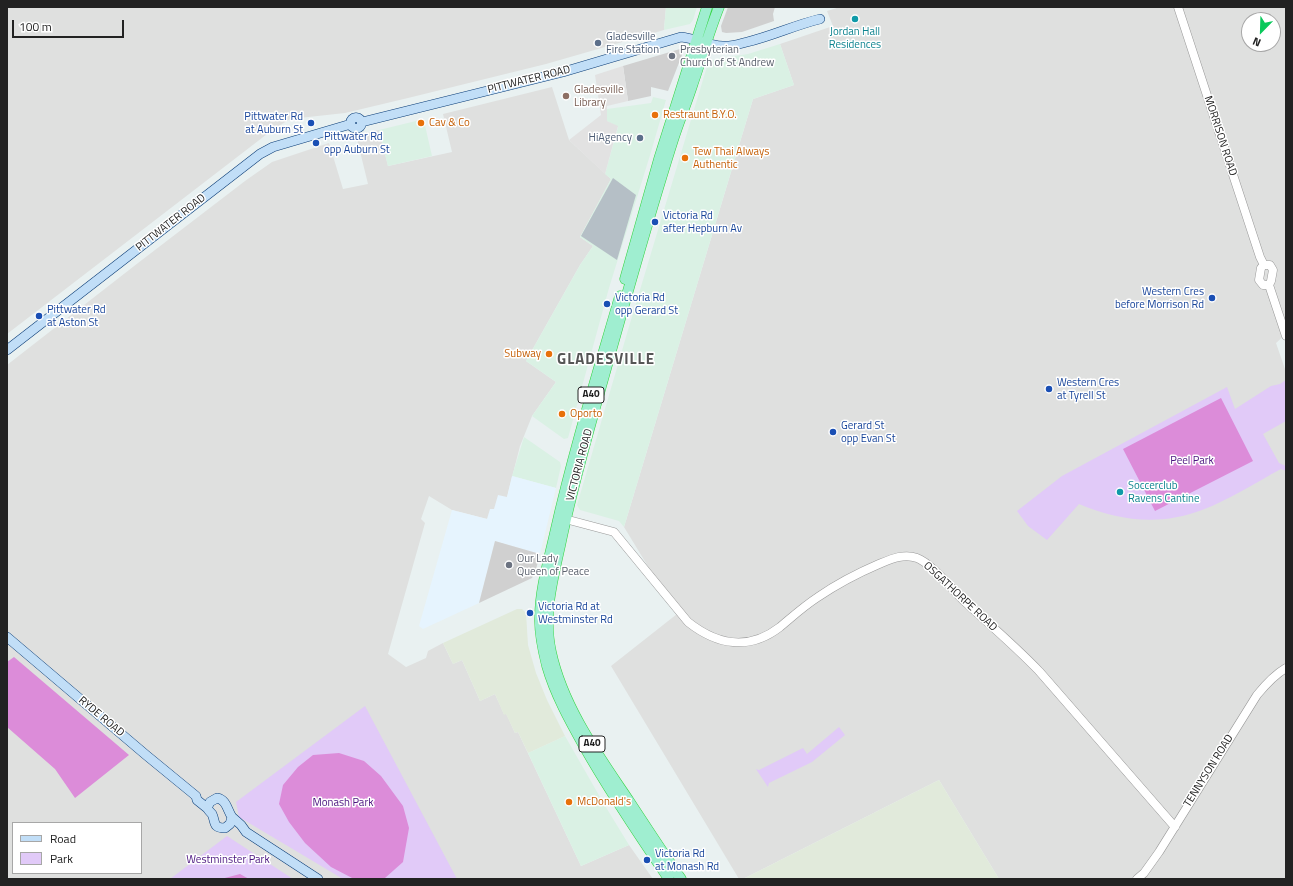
<!DOCTYPE html>
<html>
<head>
<meta charset="utf-8">
<style>
  body { margin:0 }
  #map { position:relative; width:1293px; height:886px; overflow:hidden; background:#e9f1f1; font-family:"Titillium Web",sans-serif }
  canvas { display:block }
  .frame { position:absolute; inset:0; border:8px solid #222; pointer-events:none }
  .legend { position:absolute; left:12px; top:822px; width:130px; height:52px; box-sizing:border-box; background:#fff; border:1px solid #a7a7a7; margin:0; padding:5px 7px; list-style:none; font-size:12px; color:#222 }
  .legend li { display:flex; align-items:center; gap:8px; height:20px }
  .legend b { width:20px; border:1px solid #a7a7a7 }
  .north { position:absolute; left:1241px; top:12px; width:40px; height:40px; box-sizing:border-box; background:#fff; border:1px solid #a7a7a7; border-radius:50%; rotate:203deg; font-size:11px; font-weight:700; line-height:16px; text-align:center; color:#222 }
  .north::after { content:''; display:block; margin:auto; width:14px; height:18px; background:#0ac95b; clip-path:polygon(50% 0,100% 100%,50% 72%,0 100%) }
  .scale { position:absolute; left:12px; top:20px; width:112px; height:18px; box-sizing:border-box; border:2px solid #222; border-top:0; padding-left:5px; font-size:12px; line-height:14px; white-space:nowrap; color:#222; -webkit-text-stroke:3px #fff; paint-order:stroke }
</style>
</head>
<body>
<div id="map">
<canvas width="1293" height="886"></canvas>
<div class="frame"></div>
<ul class="legend">
<li><b style="height:5px;background:#c1def7"></b>Road</li>
<li><b style="height:11px;background:#e1caf8"></b>Park</li>
</ul>
<div class="north">N</div>
<div class="scale">100 m</div>
</div>
<script>
const c = document.querySelector('canvas').getContext('2d');
c.lineJoin = 'round';
function paint(path, color) {
  c.fillStyle = color;
  c.fill(path, 'evenodd');
}
function stroke(path, color, width, dash) {
  c.strokeStyle = color;
  c.lineWidth = width;
  c.lineCap = dash ? 'butt' : 'round';
  c.setLineDash(dash || []);
  c.stroke(path);
}
function drawText(font, color, halo, rows, align = 'center') {
  c.font = font + ' "Titillium Web",sans-serif';
  c.lineWidth = 3;
  c.setLineDash([]);
  c.textBaseline = 'middle';
  c.strokeStyle = halo;
  c.fillStyle = color;
  for (const [text, x, y, turn = 0] of rows) {
    c.save();
    c.translate(x, y);
    c.rotate((+turn || 0) * Math.PI / 180);
    c.textAlign = isNaN(turn) ? turn : align;
    if (halo) c.strokeText(text, 0, 0);
    c.fillText(text, 0, 0);
    c.restore();
  }
}
const residential = new Path2D(`
  M7,7H666L664,30L546,64L408,98L345,113L290,119L271,131L7,334Z
  M840,7H1286V334L1276,343L1286,372V879H999L939,780L743,879H739L611,666L677,614L624,527L753,99L794,85L780,44L833,26L827,11ZM1249,20H1273V44H1249Z
  M552,87L569,140L611,179L580,237L593,246L580,265L526,361L556,382L532,416L520,446L507,497L494,510L487,519L452,510L429,496L421,519L425,523L388,654L406,667L426,658L428,651L443,643L453,664L462,660L480,701L495,694L504,714L506,713L515,733L518,732L581,866L629,845L653,879H7V365L138,263L245,181L272,162L329,143L343,189L368,184L356,135L379,130L388,166L452,152L443,114ZM13,823H141V873H13Z`);
const commercial = new Path2D(`
  M666,7H697L693,20L690,24L664,30Z
  M780,44L794,85L753,99L624,527L619,521L580,510L577,505L628,330L708,63L715,59L748,54Z
  M653,97L666,100L651,152L609,288L568,438L564,439L532,416L556,382L526,361L580,265L593,246L580,237L611,179L605,174L618,127L607,121V109L651,103Z
  M420,120L424,121L432,156L388,166L379,130Z
  M524,437L560,462L561,466L556,488L512,476Z
  M565,736L604,804L629,845L581,866L528,753Z`);
const industrial = new Path2D(`
  M517,609H522L526,613L528,645L536,673L547,700L565,736L528,753L518,732L515,733L506,714L504,715L495,694L480,701L462,660L453,664L443,643Z
  M939,780L999,879H743Z`);
const education = new Path2D(`
  M512,476L556,488L540,554L495,541L479,603L423,629L419,626L452,510L487,519L490,509H494L498,495L507,497Z`);
const religious = new Path2D(`
  M728,7H775L773,14L774,21L742,32L726,33L722,32L721,26Z
  M680,49L683,51L682,55L668,91L651,87V96L628,101L623,66Z
  M495,541L540,554L535,573L532,578L479,603Z`);
const construction = new Path2D(`
  M613,178L636,195L617,260L581,236Z`);
const park = new Path2D(`
  M1286,380V421L1263,434L1279,463L1286,466V471L1281,469C1255,483 1229,500 1202,510C1161,526 1118,521 1079,504L1047,540L1028,526L1017,511L1062,476L1227,387L1235,409L1271,386L1280,384Z
  M365,706L457,879H343L239,817L236,802Z
  M839,727L845,735L812,762L769,783L768,787L756,769L759,770L803,748L807,754Z
  M227,836L293,879H170Z`);
const pitch = new Path2D(`
  M1221,398L1253,461L1155,511L1123,449Z
  M14,657L129,755L75,798L55,769L7,727V662Z
  M339,753L364,761L381,776L403,806L409,828L403,862L385,878L379,879H354L331,867L305,843L289,822L279,804L283,785L298,767L313,755Z
  M240,874L249,879H221Z`);
const parking = new Path2D(`
  M623,66L628,101L607,106V121L618,126L605,174L569,140L601,115L595,75Z`);
const tertiary = new Path2D(`
  M1178,7L1260,257L1264,265
  M1264,265L1261,268L1259,280L1263,285H1269
  M1264,265H1270L1273,270L1271,281L1269,285
  M1269,285L1286,336
  M565,519L614,532L688,622C717,645 749,651 780,627C792,617 804,606 818,597C837,584 858,573 879,564C891,559 904,553 917,558C931,563 952,589 964,601C989,624 1015,646 1039,671L1175,827
  M1137,879L1144,873L1159,852L1257,695C1266,684 1274,675 1286,668`);
const secondary = new Path2D(`
  M350.5 123a5.5 5.5 0 1 1 11 0a5.5 5.5 0 1 1-11 0Z
  M362,122L563,72L681,37C695,38 708,46 723,46C731,47 739,44 747,42C772,36 795,25 820,19
  M7,350L260,154L273,147L351,124
  M7,637L146,755L196,796L197,800L207,808
  M217,798C227,800 227,810 232,817L230,824L225,828C212,828 216,822 212,814C210,812 209,811 207,808L210,802Z
  M232,817L241,825L246,832L318,879`);
const trunk = new Path2D(`
  M625,279L659,159L707,7
  M620,296C597,375 573,453 555,533C549,560 540,589 540,617C539,633 543,650 547,666C555,694 570,721 584,746C610,792 639,835 669,879
  M681,879C663,853 646,827 629,801C598,755 563,707 551,652C543,616 552,582 560,546C569,502 581,458 593,415C619,323 644,231 673,140C679,121 687,102 693,83C702,57 709,32 719,7`);
const markers = [
  [855,19,4,"#0f9aa8"],
  [598,43,4,"#5c6f8a"],
  [672,56,4,"#6b7280"],
  [566,96,4,"#8d6e63"],
  [655,115,4,"#e8710a"],
  [311,123,4,"#1a4fb4"],
  [421,123,4,"#e8710a"],
  [640,138,4,"#5c6f8a"],
  [316,143,4,"#1a4fb4"],
  [685,158,4,"#e8710a"],
  [655,222,4,"#1a4fb4"],
  [1212,298,4,"#1a4fb4"],
  [607,304,4,"#1a4fb4"],
  [39,316,4,"#1a4fb4"],
  [549,354,4,"#e8710a"],
  [1049,389,4,"#1a4fb4"],
  [562,414,4,"#e8710a"],
  [833,432,4,"#1a4fb4"],
  [1120,492,4,"#0f9aa8"],
  [509,565,4,"#6b7280"],
  [530,613,4,"#1a4fb4"],
  [569,802,4,"#e8710a"],
  [647,860,4,"#1a4fb4"]
];
const shields = [
  [591,395,26],
  [592,744,26]
];
const shieldNames = [
  ["A40",591,395],
  ["A40",592,744]
];
const cultureNames = [
  ["Jordan Hall",855,32],
  ["Residences",855,45],
  ["Soccerclub",1128,486,"left"],
  ["Ravens Cantine",1128,499,"left"]
];
const serviceNames = [
  ["Gladesville",606,37],
  ["Fire Station",606,50],
  ["HiAgency",632,138,"right"]
];
const worshipNames = [
  ["Presbyterian",680,50],
  ["Church of St Andrew",680,63],
  ["Our Lady",517,559],
  ["Queen of Peace",517,572]
];
const streetNames = [
  ["PITTWATER ROAD",529,80,-14],
  ["MORRISON ROAD",1220,136,72],
  ["PITTWATER ROAD",171,223,-38],
  ["VICTORIA ROAD",580,465,-75],
  ["OSGATHORPE ROAD",960,597,43],
  ["RYDE ROAD",101,717,40],
  ["TENNYSON ROAD",1209,771,-58]
];
const educationNames = [
  ["Gladesville",574,90],
  ["Library",574,103]
];
const foodNames = [
  ["Restraunt B.Y.O.",663,115],
  ["Cav & Co",429,123],
  ["Tew Thai Always",693,152],
  ["Authentic",693,165],
  ["Subway",541,354,"right"],
  ["Oporto",570,414],
  ["McDonald's",577,802]
];
const transitNames = [
  ["Pittwater Rd",303,117,"right"],
  ["at Auburn St",303,130,"right"],
  ["Pittwater Rd",324,137],
  ["opp Auburn St",324,150],
  ["Victoria Rd",663,216],
  ["after Hepburn Av",663,229],
  ["Western Cres",1204,292,"right"],
  ["before Morrison Rd",1204,305,"right"],
  ["Victoria Rd",615,298],
  ["opp Gerard St",615,311],
  ["Pittwater Rd",47,310],
  ["at Aston St",47,323],
  ["Western Cres",1057,383],
  ["at Tyrell St",1057,396],
  ["Gerard St",841,426],
  ["opp Evan St",841,439],
  ["Victoria Rd at",538,607],
  ["Westminster Rd",538,620],
  ["Victoria Rd",655,854],
  ["at Monash Rd",655,867]
];
const parkNames = [
  ["Peel Park",1192,461],
  ["Monash Park",343,803],
  ["Westminster Park",228,860]
];
const districtNames = [
  ["GLADESVILLE",606,360]
];
paint(residential, '#dfe0df');
paint(commercial, '#daf1e4');
paint(industrial, '#e1eadb');
paint(education, '#e6f4fe');
paint(religious, '#d0d0d0');
paint(construction, '#b5bfc6');
paint(park, '#e1caf8');
paint(pitch, '#dc8cd9');
paint(parking, '#e2e2e2');
stroke(tertiary, '#999', 9);
stroke(secondary, '#0b3d77', 10);
stroke(trunk, '#32d43f', 11);
stroke(tertiary, '#fff', 8);
stroke(secondary, '#c1def7', 9);
stroke(trunk, '#9feed0', 10);
for (const [x, y, r, color] of markers) {
  const dot = new Path2D();
  dot.arc(x, y, r, 0, 2 * Math.PI);
  c.fillStyle = color;
  c.fill(dot);
  stroke(dot, '#fff', 1.5);
}
for (const [x, y, w] of shields) {
  const box = new Path2D();
  box.roundRect(x - w / 2, y - 8, w, 16, 3);
  c.fillStyle = '#fff';
  c.fill(box);
  stroke(box, '#222', 1);
}
drawText('bold 10px', '#222', null, shieldNames);
drawText('11px', '#0d838f', '#fff', cultureNames);
drawText('11px', '#4e5e75', '#fff', serviceNames, 'left');
drawText('11px', '#5b616d', '#fff', worshipNames, 'left');
drawText('11px', '#222', '#fff', streetNames);
drawText('11px', '#785e54', '#fff', educationNames, 'left');
drawText('11px', '#c56008', '#fff', foodNames, 'left');
drawText('11px', '#164399', '#fff', transitNames, 'left');
drawText('11px', '#48127e', '#fff', parkNames);
c.letterSpacing = '1px';
drawText('bold 15px', '#555', '#fff', districtNames);
c.letterSpacing = '0px';
</script>
</body>
</html>
